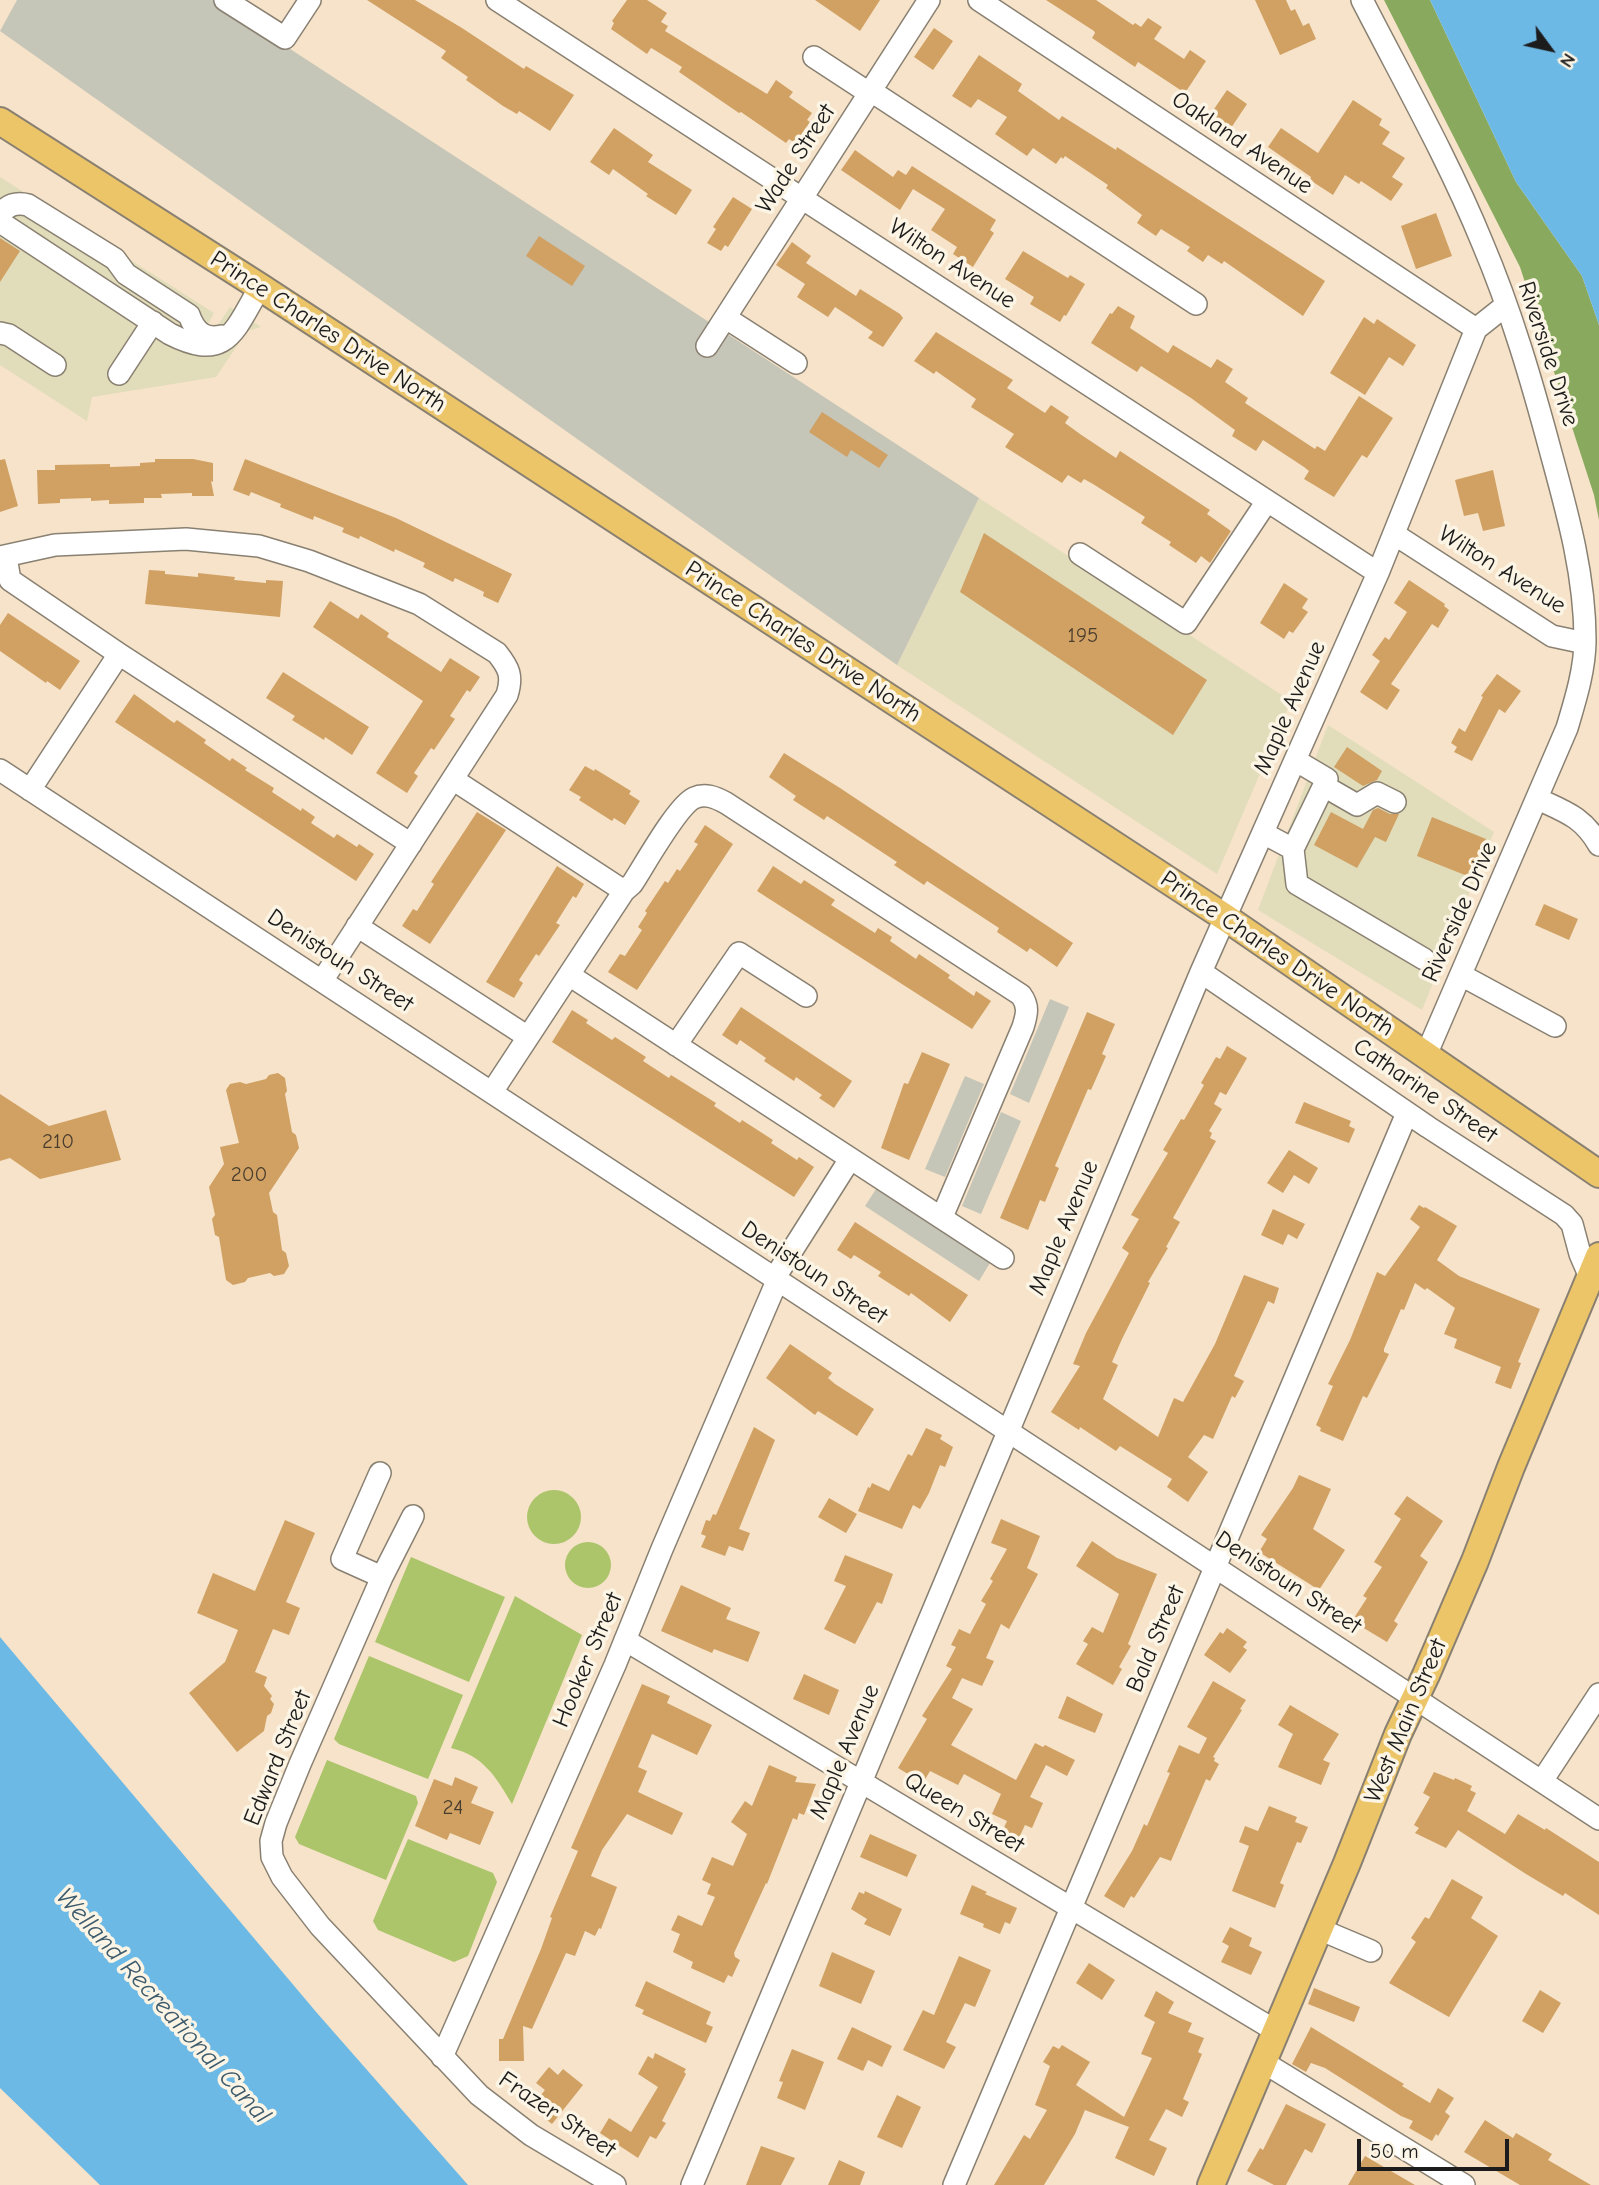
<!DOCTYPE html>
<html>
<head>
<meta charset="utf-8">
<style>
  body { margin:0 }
  #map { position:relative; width:1599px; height:2185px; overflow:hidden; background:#f6e3c9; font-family:"Comic Neue",sans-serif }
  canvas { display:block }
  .north { position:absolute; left:1515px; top:14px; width:70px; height:70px; -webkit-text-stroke:5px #fcf5e5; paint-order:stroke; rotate:123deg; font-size:19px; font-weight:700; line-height:28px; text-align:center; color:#1c1c1c }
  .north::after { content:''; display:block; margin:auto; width:24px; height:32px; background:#1c1c1c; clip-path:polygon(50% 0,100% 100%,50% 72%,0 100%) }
  .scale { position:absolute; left:1357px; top:2139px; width:152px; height:32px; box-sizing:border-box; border:4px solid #1c1c1c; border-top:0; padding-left:9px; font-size:21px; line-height:24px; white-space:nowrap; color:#1c1c1c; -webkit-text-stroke:5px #fcf5e5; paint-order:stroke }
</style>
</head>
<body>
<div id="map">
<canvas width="1599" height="2185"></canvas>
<div class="north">N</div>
<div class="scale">50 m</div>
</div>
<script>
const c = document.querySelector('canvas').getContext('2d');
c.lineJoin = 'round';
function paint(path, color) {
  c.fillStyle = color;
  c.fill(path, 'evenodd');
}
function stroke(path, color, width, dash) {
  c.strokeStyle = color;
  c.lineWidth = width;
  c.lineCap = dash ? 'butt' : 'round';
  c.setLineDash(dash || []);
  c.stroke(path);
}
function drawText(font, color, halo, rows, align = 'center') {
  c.font = font + ' "Comic Neue",sans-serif';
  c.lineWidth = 7;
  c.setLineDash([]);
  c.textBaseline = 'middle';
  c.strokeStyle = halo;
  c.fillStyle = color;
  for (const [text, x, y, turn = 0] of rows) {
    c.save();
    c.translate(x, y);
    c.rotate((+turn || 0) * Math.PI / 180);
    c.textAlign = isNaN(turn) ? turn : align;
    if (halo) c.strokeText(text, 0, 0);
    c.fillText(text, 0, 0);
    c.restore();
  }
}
const built = new Path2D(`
  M0,177L214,313L207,326L216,328L230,307L261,327L247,331L216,377L92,397L87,421L0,365Z
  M979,498L1291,701L1217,874L897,665Z
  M1328,725L1494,832L1422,1010L1258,910Z`);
const industrial = new Path2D(`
  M17,0H215L979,498L897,665L0,31Z
  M1050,999L1069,1007L1029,1103L1010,1094Z
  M965,1076L984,1084L945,1177L925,1169Z
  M1001,1112L1021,1121L981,1214L962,1206Z
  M876,1189L990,1263L979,1281L865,1206Z`);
const green = new Path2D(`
  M527 1517a27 27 0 1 1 54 0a27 27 0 1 1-54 0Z
  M565 1565a23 23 0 1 1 46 0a23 23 0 1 1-46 0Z
  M411,1557L505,1597L469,1682L375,1642Z
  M515,1596L582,1635L512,1804C496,1777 484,1756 451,1748Z
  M369,1656L463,1695L428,1779L339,1744L334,1739Z
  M327,1760L416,1796L418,1803L386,1880L299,1844L295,1837Z
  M408,1839L493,1873L497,1882L468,1956L454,1962L378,1930L373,1921Z`);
const forest = new Path2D(`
  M1384,0H1430L1516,182L1582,276L1599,325V520L1594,495L1520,267Z`);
const water = new Path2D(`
  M1430,0H1599V325L1582,276L1516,182Z
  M0,1637L317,2013L468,2185H100L0,2088Z`);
const building = new Path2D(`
  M367,0H415L462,28L524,69L526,66L574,95L550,131L519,111L517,114L503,106L466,80L468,77L441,58L446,51Z
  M627,0H647L667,13L661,22L668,26L665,31L767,94L776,80L793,92L789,97L812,113L807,120L810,122L795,143L789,139L786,143L741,112L739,113L679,72L682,67L653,49L651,48L647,54L611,29L614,23L612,21Z
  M815,0H880L860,31Z
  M1046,0H1096L1133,25L1135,23L1141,27L1148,18L1162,27L1154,39L1184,59L1190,50L1206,61L1185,93L1138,62L1135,67L1092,38L1095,33L1094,31Z
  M1255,0H1286L1291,11L1295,9L1303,26L1309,23L1316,39L1280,55Z
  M934,28L953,41L933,70L914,57Z
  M979,55L1022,84L1018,91L1059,120L1062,116L1116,150L1117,147L1325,281L1303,316L1224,261L1222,264L1208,255L1203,262L1187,251L1190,247L1161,229L1156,236L1137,223L1142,215L1106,188L1108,185L1065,156L1063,159L1061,157L1056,164L1033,148L1027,156L995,134L1007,117L978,99L971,108L952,96Z
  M1227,90L1247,104L1231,128L1210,115Z
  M1353,100L1382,119L1379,125L1390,132L1382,144L1405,158L1392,177L1403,184L1391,201L1361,181L1359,184L1345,175L1333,195L1310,180L1311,177L1268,147L1281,128L1318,153Z
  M614,128L653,155L648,162L692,190L676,215L646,196L648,194L613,169L609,175L590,162Z
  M855,150L893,177L898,170L906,175L912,166L996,220L990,230L994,233L973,267L953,254L957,247L931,230L945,209L913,189L900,210L841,170Z
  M733,197L752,209L728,247L725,245L721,251L707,243L716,229L713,227Z
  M1436,213L1452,256L1416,269L1401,226Z
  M539,236L585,266L572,286L526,256Z
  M0,238L20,251L0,282Z
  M792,242L811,256L806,263L856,296L860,289L900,314L903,318L883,347L868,338L873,332L835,307L828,317L797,297L805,284L776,265Z
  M1023,251L1068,278L1070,275L1085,284L1066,316L1064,315L1060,322L1030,304L1034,297L1005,279Z
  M1118,306L1135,316L1130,328L1168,353L1173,345L1211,368L1217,359L1233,369L1225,382L1248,398L1245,403L1315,449L1317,446L1325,451L1359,396L1393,418L1367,458L1362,455L1334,497L1304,479L1309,471L1304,467L1263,440L1256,451L1232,436L1235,430L1191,398L1141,366L1137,372L1091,343L1110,313L1112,314Z
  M1364,317L1374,324L1377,319L1416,345L1403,366L1389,357L1365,395L1330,373Z
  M936,332L1013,380L1007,388L1045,413L1051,405L1069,417L1065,423L1080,434L1116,458L1120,451L1210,510L1207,514L1231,531L1210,563L1201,556L1196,563L1169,545L1171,542L1141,523L1145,517L1093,484L1084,479L1081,483L1068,475L1062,483L1005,447L1014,434L971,407L976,399L936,371L934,374L914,361Z
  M822,412L888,455L879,468L851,450L847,457L809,432Z
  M5,459L18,506L0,512V460Z
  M155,459H193L213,463V482L211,481L214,496H192V493L161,494L162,498H144V503L109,504V500L91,501V498L60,499V503L38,504L37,470H55V465L110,464V467L140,466V463L155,462Z
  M245,459L396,518L512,574L498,603L483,596L484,592L455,578L453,582L423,567L425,563L395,549L394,552L360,536L359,539L342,532L344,528L314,516L313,520L280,507L281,504L251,492L249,496L233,490Z
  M1493,470L1505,526L1483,531L1478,513L1464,516L1455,480Z
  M984,533L1207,680L1173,735L960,592Z
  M149,570L165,571V574L198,577V573L235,577L234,580L266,583V580L283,581L280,617L145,604Z
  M1409,580L1445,604L1444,606L1449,610L1438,628L1432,624L1391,684L1400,690L1387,710L1360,692L1380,661L1372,655L1385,637L1389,640L1407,612L1394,603Z
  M1284,583L1308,599L1302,608L1308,612L1293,633L1289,631L1284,639L1260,623Z
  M330,601L358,619L361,614L389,633L387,637L441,672L450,658L480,677L470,692L467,690L450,716L455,719L434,750L431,748L414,773L418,776L407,793L376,773L423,701L313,627Z
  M8,613L80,661L60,690L47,681L46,683L0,651V625Z
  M283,672L369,727L352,755L325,737L324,740L292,720L295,716L266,698Z
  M1497,674L1521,691L1505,713L1499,709L1472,761L1454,752L1457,747L1451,743L1459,728L1465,732L1483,697L1481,696Z
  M134,694L174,723L177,720L206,740L204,743L230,761L232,758L247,768L245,770L274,788L272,792L301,811L302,808L315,817L311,823L334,838L337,834L357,847L359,844L374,854L356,881L115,722Z
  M1347,747L1382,771L1377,780L1363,786L1334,767Z
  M784,753L840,788L1073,943L1057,967L1030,948L1027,952L997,932L999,928L927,881L924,885L894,865L897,862L827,816L824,820L793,800L796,796L769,777Z
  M585,766L594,771L595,769L631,791L629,794L640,801L625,825L614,818L612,821L579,800L581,797L569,790Z
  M1378,808L1390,814H1399L1386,842L1375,837L1357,868L1314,845L1331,812L1363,829L1373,810Z
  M477,812L506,830L430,944L402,926L413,909L417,911L434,884L431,882Z
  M1432,817L1486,839L1482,850L1486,852L1475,879L1417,856Z
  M705,825L733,844L637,990L608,972L620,954L625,956L642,930L638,927L647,913L645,911L665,881L668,883L677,869L680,871L698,844L694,842Z
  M557,866L584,884L576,898L573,896L556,923L560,925L539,956L536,954L519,980L523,983L514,998L486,982Z
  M773,866L801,884L804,880L835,900L831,905L875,933L878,928L892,937L890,941L916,959L919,954L950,975L948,978L974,996L976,991L991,1001L972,1029L757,891Z
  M1544,904L1578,919L1569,940L1535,925Z
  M741,1007L852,1081L834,1108L819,1098L822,1095L796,1077L794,1081L764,1061L766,1058L740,1040L737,1045L722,1035Z
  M572,1010L588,1020L586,1023L612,1040L615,1037L646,1057L643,1061L669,1078L671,1075L716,1103L714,1106L740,1123L742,1120L773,1140L771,1143L797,1160L799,1157L814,1167L794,1197L552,1042Z
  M1087,1012L1115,1024L1102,1054L1106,1056L1091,1090L1088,1089L1055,1166L1059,1168L1045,1202L1040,1200L1028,1230L1000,1218Z
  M1227,1046L1247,1058L1226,1095L1220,1092L1214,1104L1222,1109L1209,1131L1212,1133L1210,1138L1216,1141L1173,1218L1180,1222L1166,1247L1168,1248L1148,1282L1150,1283L1122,1339L1112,1362L1118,1365L1103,1399L1158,1437L1174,1398L1183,1402L1215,1344L1244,1275L1279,1288L1274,1304L1268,1301L1234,1376L1244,1381L1235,1398L1232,1396L1213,1439L1204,1435L1188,1457L1208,1472L1188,1502L1167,1487L1172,1479L1120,1446L1116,1451L1080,1427L1079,1430L1051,1412L1080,1366L1073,1364L1086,1333L1129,1253L1122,1248L1139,1219L1131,1215L1168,1153L1163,1150L1181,1119L1184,1120L1204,1085L1201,1083L1216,1057L1220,1059Z
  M922,1052L950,1064L909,1160L881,1148L904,1083L908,1084Z
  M278,1073L285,1078L287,1091L285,1094L292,1132L296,1135L299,1148L269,1193L273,1212L277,1215L282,1250L286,1253L289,1266L284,1274L274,1276L270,1273L248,1278L245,1282L233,1285L226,1280L219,1237L215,1235L212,1219L215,1215L209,1187L224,1164L220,1147L239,1143L226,1090L230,1084L240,1082L246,1084L266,1079L269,1075Z
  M0,1094L49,1126L106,1110L121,1160L40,1179L10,1158L0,1161Z
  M1304,1102L1351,1121L1349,1126L1355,1129L1349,1143L1295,1123Z
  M1289,1150L1318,1168L1309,1184L1294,1175L1283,1193L1267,1183Z
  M1419,1205L1424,1208L1425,1207L1457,1226L1437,1260L1459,1276L1540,1309L1518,1362L1521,1363L1511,1389L1495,1383L1501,1367L1454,1348L1457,1339L1444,1334L1455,1308L1427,1288L1425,1290L1415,1283L1404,1310L1401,1309L1384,1349V1352L1389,1354L1367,1398L1363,1396L1343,1441L1320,1431L1321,1428L1316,1425L1333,1386L1328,1384L1350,1340L1377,1272L1385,1276L1420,1227L1410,1219Z
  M1273,1209L1305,1224L1297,1239L1288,1234L1283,1245L1261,1235Z
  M855,1222L968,1295L950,1322L911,1293L909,1296L878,1276L881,1272L854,1255L851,1259L837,1250Z
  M790,1344L832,1373L828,1378L835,1384L874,1409L857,1436L818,1411L815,1415L766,1378Z
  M754,1427L775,1440L739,1529L750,1533L743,1551L729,1546L725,1556L701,1547L706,1536L701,1534L706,1520L710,1521L713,1514L716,1515Z
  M926,1428L942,1435L940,1439L953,1447L945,1467L940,1465L929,1493L920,1509L913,1505L902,1529L858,1511L868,1487L870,1488L872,1483L889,1491L908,1454L912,1456Z
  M1299,1475L1331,1489L1313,1529L1345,1550L1319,1590L1259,1552L1267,1539L1261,1535L1293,1488Z
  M1407,1496L1443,1521L1420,1556L1428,1562L1394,1621L1398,1624L1387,1642L1352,1621L1367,1598L1363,1596L1382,1567L1374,1562L1401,1519L1394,1514Z
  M829,1498L857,1514L846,1533L818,1517Z
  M1001,1519L1040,1536L1027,1568L1038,1574L1009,1629L1001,1624L986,1658L994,1661L982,1686L962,1678L952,1698L973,1709L951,1745L1016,1780L1035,1743L1043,1747L1045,1745L1075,1760L1067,1776L1046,1765L1030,1797L1043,1803L1032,1828L1025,1825L1018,1840L1002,1832L1007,1821L992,1814L1001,1794L964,1774L958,1785L930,1771L923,1783L898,1768L927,1719L922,1716L952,1669L946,1666L956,1647L951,1645L959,1629L970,1634L986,1604L981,1601L993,1581L990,1579L1007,1549L991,1543Z
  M285,1520L315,1533L286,1602L300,1608L289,1635L273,1629L255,1672L267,1677L264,1686L272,1696L270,1699L274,1704L271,1713L267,1716L264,1731L237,1752L189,1693L225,1662L238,1630L197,1613L213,1573L255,1591Z
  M1092,1541L1117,1558L1157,1574L1128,1644L1131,1646L1119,1667L1122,1669L1113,1685L1076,1664L1088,1644L1083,1641L1092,1627L1103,1633L1119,1594L1076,1566Z
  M845,1555L893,1574L882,1604L877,1602L855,1644L824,1629L846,1586L834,1581Z
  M681,1585L731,1608L726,1619L760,1632L748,1662L714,1649L712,1653L661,1631Z
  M1227,1628L1247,1642L1243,1647L1247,1650L1230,1673L1204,1655L1220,1632L1223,1634Z
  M804,1674L839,1690L829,1715L793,1699Z
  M1213,1681L1246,1700L1240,1709L1242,1710L1213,1757L1215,1758L1214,1761L1219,1764L1210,1781L1206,1779L1171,1861L1160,1857L1134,1898L1131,1896L1124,1908L1104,1896L1132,1851L1144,1824L1147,1826L1170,1773L1167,1772L1179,1745L1199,1754L1207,1738L1187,1727Z
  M642,1684L670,1696L667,1703L712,1725L697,1755L652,1734L638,1767L647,1771L638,1792L683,1813L672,1835L627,1814L602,1850L591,1876L617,1887L601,1929L599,1928L595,1936L585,1931L575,1956L566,1953L532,2029L523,2026L524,2061H499V2039H503L541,1949L552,1918L550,1917L578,1851L571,1848Z
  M1067,1696L1103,1714L1095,1733L1058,1718Z
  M1290,1705L1339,1734L1323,1760L1330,1763L1321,1785L1278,1767L1293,1734L1278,1725Z
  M769,1765L797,1777L795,1782L816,1784L804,1815L799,1813L797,1820L793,1818L767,1884L766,1883L734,1953L735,1957L740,1960L732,1977L728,1975L724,1983L691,1968L693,1962L673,1952L680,1934L671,1930L678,1915L702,1926L715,1897L707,1894L711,1884L702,1880L712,1857L733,1866L747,1834L731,1822L745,1801L752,1806Z
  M1434,1772L1454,1780L1455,1778L1472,1786L1470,1790L1476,1793L1467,1811L1505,1834L1518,1814L1545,1830L1546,1828L1599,1862V1915L1565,1893L1563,1896L1526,1874L1458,1830L1446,1848L1415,1833L1419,1828L1414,1825L1430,1797L1423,1793Z
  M455,1777L478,1787L471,1803L494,1812L480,1845L450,1833L447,1840L415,1826L434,1779L452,1786Z
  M1269,1806L1297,1817L1295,1822L1308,1827L1301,1843L1297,1842L1280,1883L1284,1885L1275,1908L1232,1891L1249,1846L1239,1842L1245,1826L1258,1831Z
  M870,1834L917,1855L907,1877L860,1857Z
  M1452,1879L1483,1897L1471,1918L1498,1936L1449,2017L1389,1983L1416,1942L1411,1938L1425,1917L1429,1919Z
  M972,1885L987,1892L985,1894L1017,1908L1010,1924L1005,1922L1000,1934L983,1927L984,1924L960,1914Z
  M865,1891L902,1909L890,1936L864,1924L867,1919L851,1909L859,1892L864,1894Z
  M1230,1927L1252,1938L1249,1946L1262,1952L1251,1975L1221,1962L1229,1946L1222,1942Z
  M832,1952L875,1971L861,2004L819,1986Z
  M959,1956L991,1970L975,2007L965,2003L946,2042L956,2047L944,2069L903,2050L923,2010L934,2015Z
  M1089,1963L1115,1980L1102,2000L1076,1983Z
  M646,1981L711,2012L706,2024L713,2027L706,2043L642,2014L644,2010L635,2006Z
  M1314,1988L1360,2007L1354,2022L1308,2004Z
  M1540,1990L1561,2003L1543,2033L1522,2021Z
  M1156,1991L1174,2002L1168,2013L1192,2023L1188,2032L1204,2038L1198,2052L1202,2054L1183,2099L1189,2102L1182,2117L1166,2109L1149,2140L1167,2148L1154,2176L1115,2158L1129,2127L1085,2110L1075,2134L1044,2185H994L1024,2135L1030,2139L1047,2110L1035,2105L1050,2066L1043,2062L1053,2046L1059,2049L1062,2045L1090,2062L1076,2085L1124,2117L1152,2058L1141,2054L1155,2022L1144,2016Z
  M852,2027L892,2046L882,2067L868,2060L863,2071L837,2059Z
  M1311,2027L1404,2084L1402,2086L1430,2103L1438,2088L1454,2098L1445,2112L1450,2116L1438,2136L1436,2134L1432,2141L1409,2128L1413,2121L1401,2116L1325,2068L1311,2063L1306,2072L1292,2064Z
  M792,2049L824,2062L805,2110L777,2098L783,2082L779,2081Z
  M655,2053L686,2069L684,2072L686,2074L662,2121L666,2123L656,2139L650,2136L638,2158L600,2133L609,2118L631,2132L658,2087L638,2074L648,2056L653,2059Z
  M549,2067L558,2075L563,2069L583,2085L552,2124L531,2107L545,2090L536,2083Z
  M897,2095L921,2107L902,2148L877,2137Z
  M1286,2104L1326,2124L1312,2153L1305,2149L1286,2185H1274L1247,2171L1260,2148L1263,2150Z
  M1485,2120L1513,2138L1516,2133L1552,2154L1548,2160L1591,2185H1520L1464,2152Z
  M761,2146L795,2158L781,2185H746Z
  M1365,2156L1415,2185H1348Z
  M839,2160L865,2172L860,2185H828Z`);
const minor = new Path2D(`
  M225,0L285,38L310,0
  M497,0L1378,573
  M979,0L1476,329
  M1362,0C1403,80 1448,159 1482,242C1511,310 1532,382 1551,453C1568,515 1585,576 1585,640C1585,670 1575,701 1567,728L1426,1055
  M814,57L869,93
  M871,91L1196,304
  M0,215C7,205 16,202 28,205L115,259L126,274L189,315C195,332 205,340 222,336
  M0,222L170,334C227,363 234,331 260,287
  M726,318L796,363
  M0,333L9,335L55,365
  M707,346L929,0
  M119,374L153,322
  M1394,534L1552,636L1585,643
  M1080,554L1186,623L1267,501
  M0,557L55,545L186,539L259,546L309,561L419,604L497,653C509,668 513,676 507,695L322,981
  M6,557L10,580L119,654L411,844
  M0,770L1599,1819
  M454,780L624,891
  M1324,786L1357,805L1377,793L1395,802
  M30,790L119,654
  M1538,799C1566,812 1583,817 1599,845
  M1263,833L1293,849L1327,779L1295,760
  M1293,849L1297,884L1424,959
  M357,926L528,1037
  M1201,972L1428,1127L1564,1215L1572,1224L1580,1254L1590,1277
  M569,975L1003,1258
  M1461,975L1555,1026
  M676,1045L739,953L806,996
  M492,1092L624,891L632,884C644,866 677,806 694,798C705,793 715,797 726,803L1021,995C1029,1006 1027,1014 1023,1027L942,1217
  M774,1279L850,1159
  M380,1473L342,1559L382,1577
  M413,1516L382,1577L300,1764L276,1823L271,1841L272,1857L282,1877L320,1926L479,2095L531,2135L615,2185
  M625,1640L1276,2031
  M1542,1781L1599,1694
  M1319,1929L1371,1951
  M442,2057L615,1665L662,1549L777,1281
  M1263,2062L1464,2185
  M692,2185L1201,972L1378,573L1476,329L1505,306
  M954,2185L1407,1113`);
const major = new Path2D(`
  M0,121L260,287L1226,918L1599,1174
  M1211,2185L1347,1863L1398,1734L1426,1675L1475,1561L1511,1467L1599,1256`);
const numberNames = [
  ["195",1083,636],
  ["210",58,1142],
  ["200",249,1175],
  ["24",453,1808]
];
const streetNames = [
  ["Oakland Avenue",1242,143,34],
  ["Wade Street",796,159,-57],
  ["Wilton Avenue",952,264,33],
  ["Prince Charles Drive North",328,332,33],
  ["Riverside Drive",1548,354,72],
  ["Wilton Avenue",1502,570,32],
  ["Prince Charles Drive North",803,642,33],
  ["Maple Avenue",1290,708,-66],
  ["Riverside Drive",1460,912,-66],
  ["Prince Charles Drive North",1277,954,34],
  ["Denistoun Street",340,961,33],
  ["Catharine Street",1425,1091,34],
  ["Maple Avenue",1064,1228,-67],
  ["Denistoun Street",814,1273,33],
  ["Denistoun Street",1288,1583,33],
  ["Bald Street",1156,1639,-67],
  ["Hooker Street",588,1660,-67],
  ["West Main Street",1406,1721,-67],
  ["Maple Avenue",845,1752,-67],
  ["Edward Street",278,1758,-68],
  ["Queen Street",964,1813,31],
  ["Frazer Street",557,2115,34]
];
const waterNames = [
  ["Welland Recreational Canal",163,2006,48]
];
paint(built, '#e1dcba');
paint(industrial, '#c5c5b8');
paint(green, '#acc46a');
paint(forest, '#89aa5e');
paint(water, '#6db9e6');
paint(building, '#d0a163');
stroke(minor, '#898072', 24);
stroke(major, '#898072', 30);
stroke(minor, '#fff', 21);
stroke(major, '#edc569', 26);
drawText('21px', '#493d2e', null, numberNames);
drawText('24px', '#1c1c1c', '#fcf5e5', streetNames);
drawText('italic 26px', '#3c5b6d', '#fcf5e5', waterNames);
</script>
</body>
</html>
